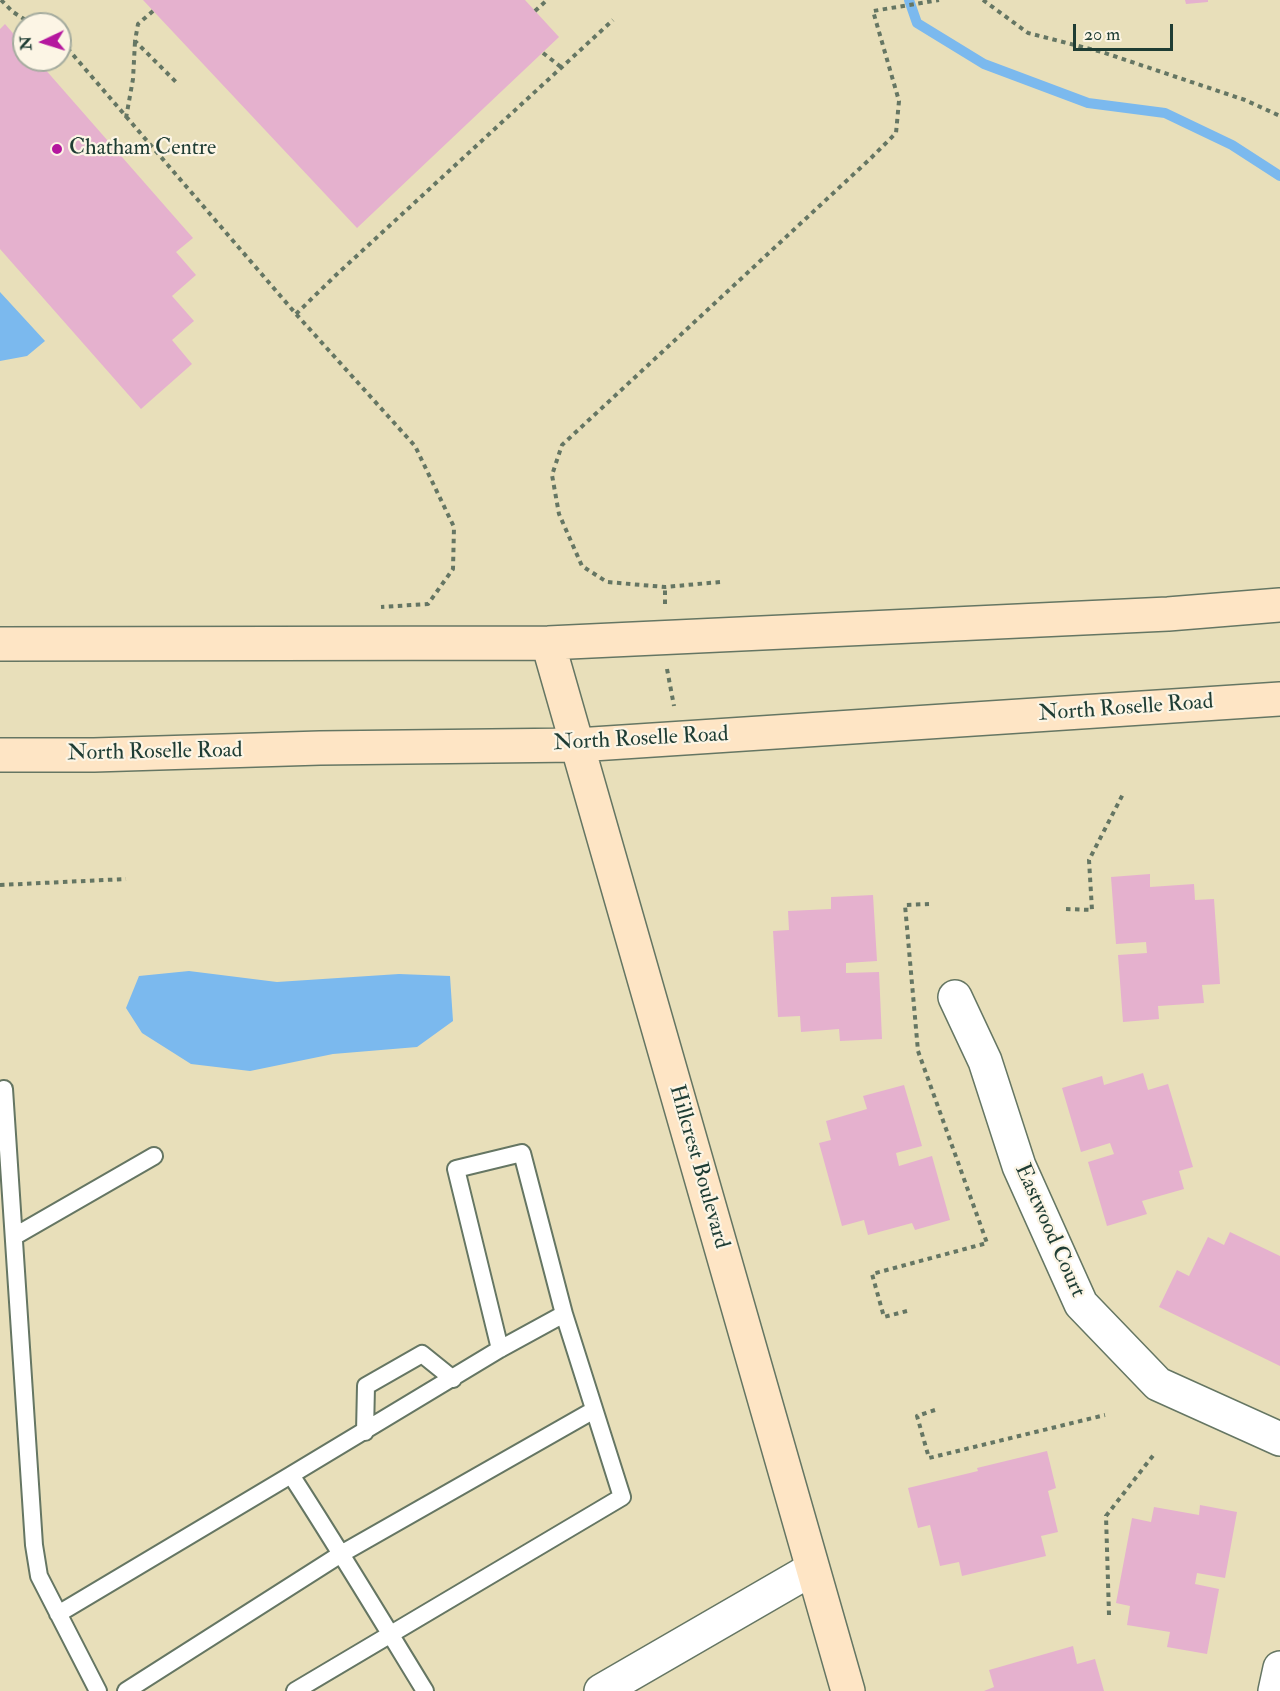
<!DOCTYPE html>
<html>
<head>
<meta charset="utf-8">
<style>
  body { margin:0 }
  #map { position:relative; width:1280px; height:1691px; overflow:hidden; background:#e8dfba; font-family:"IM FELL Double Pica",serif }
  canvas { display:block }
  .north { position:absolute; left:12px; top:12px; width:60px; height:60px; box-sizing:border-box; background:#fcf5e5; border:2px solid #a4ab9e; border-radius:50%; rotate:266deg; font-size:16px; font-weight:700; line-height:24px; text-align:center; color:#1f3d34 }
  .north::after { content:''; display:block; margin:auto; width:21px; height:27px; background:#b5179e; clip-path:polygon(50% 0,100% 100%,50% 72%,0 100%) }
  .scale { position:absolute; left:1073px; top:24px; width:100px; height:27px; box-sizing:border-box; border:3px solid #1f3d34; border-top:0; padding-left:8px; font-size:18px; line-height:21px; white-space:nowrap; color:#1f3d34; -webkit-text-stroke:4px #fcf5e5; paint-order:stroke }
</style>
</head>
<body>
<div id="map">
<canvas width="1280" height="1691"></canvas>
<div class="north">N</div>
<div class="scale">20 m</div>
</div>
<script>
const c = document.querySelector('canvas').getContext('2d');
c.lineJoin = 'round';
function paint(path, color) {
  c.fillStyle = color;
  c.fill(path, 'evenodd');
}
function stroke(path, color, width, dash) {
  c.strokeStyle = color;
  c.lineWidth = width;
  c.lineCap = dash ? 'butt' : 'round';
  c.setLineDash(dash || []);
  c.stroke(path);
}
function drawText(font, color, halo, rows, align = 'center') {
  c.font = font + ' "IM FELL Double Pica",serif';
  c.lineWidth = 4.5;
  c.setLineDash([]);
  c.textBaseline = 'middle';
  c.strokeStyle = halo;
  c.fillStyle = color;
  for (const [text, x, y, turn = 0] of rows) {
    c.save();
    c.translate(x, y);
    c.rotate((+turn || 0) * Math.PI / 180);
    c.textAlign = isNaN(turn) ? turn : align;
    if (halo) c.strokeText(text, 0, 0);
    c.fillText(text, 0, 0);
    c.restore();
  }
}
const water = new Path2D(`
  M0,292L45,341L27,356L0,361Z
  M189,971L277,982L399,974L450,976L453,1021L417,1047L333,1054L250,1071L191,1064L142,1033L126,1008L139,976Z`);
const stream = new Path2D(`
  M909,0L917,23L984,64L1088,103L1165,113L1232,145L1280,176`);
const building = new Path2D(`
  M143,0H525L559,37L357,228Z
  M1185,0H1208V2L1186,4Z
  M5,24L24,46V60H37L193,238L176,252L196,275L172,296L194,321L172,340L192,364L141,409L0,249V29Z
  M1150,874V887L1194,884L1195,900L1214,899L1220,984L1202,985L1204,1003L1158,1006L1159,1019L1123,1022L1118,955L1147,953L1146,942L1116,944L1111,877Z
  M873,895L877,961L846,963V973L879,972L882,1039L840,1041L839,1029L801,1032L800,1016L778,1017L773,931L789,930L788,911L831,909V897Z
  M1143,1073L1148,1090L1168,1084L1193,1167L1179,1171L1184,1189L1142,1201L1147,1214L1107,1226L1088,1162L1114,1154L1110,1143L1081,1152L1062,1088L1102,1076L1104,1085Z
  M904,1085L922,1146L896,1153L899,1166L932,1156L950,1220L915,1230L912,1223L868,1235L864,1220L842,1226L819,1143L831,1140L826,1121L867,1109L863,1096Z
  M1230,1232L1280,1256V1366L1159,1307L1177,1270L1189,1276L1208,1237L1224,1245Z
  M1047,1451L1056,1488L1048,1491L1058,1532L1041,1536L1046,1556L962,1576L959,1562L940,1566L930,1525L918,1528L908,1488L978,1471L977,1468Z
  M1200,1505L1237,1512L1225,1578L1197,1573L1195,1584L1219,1589L1207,1654L1167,1647L1170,1632L1127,1625L1130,1606L1116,1603L1132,1518L1151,1522L1154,1507L1199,1515Z
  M1073,1646L1077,1664L1095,1659L1104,1691H984L994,1687L989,1670Z`);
const path = new Path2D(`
  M1,0L13,12L32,24
  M983,0L1028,33L1102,52L1245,100L1280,116
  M153,11L138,24L135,41L178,84
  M535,11L547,0
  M60,43L68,49L296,314L415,446L454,527L453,569L428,604L381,607
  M543,53L561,67
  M126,118L133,79L135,42
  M296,314L336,275L613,20
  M720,582L665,587L607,582L582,566L559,514L552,475L562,445L870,159L896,133L899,101L873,11L939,0
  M665,604V587
  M667,669L674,706
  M0,885L126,879
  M1066,909L1092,910L1089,860L1123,794
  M907,1311L884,1317L872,1274L987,1243L918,1051L905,905L929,904
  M935,1410L917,1416L929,1458L1105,1415
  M1109,1615L1106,1516L1155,1453`);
const lane = new Path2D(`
  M4,1089L34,1545L39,1576L98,1691
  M15,1236L154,1156
  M500,1349L456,1169L522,1153L564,1314
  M365,1432L366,1386L422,1354L453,1379
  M58,1614L291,1475
  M126,1691L341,1554L594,1410
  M295,1691L622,1497L564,1314L500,1349L291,1475C337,1546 381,1619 425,1691`);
const street = new Path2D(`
  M955,997L985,1061L1019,1166L1081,1304L1158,1384L1280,1439
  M601,1691L812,1569
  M1275,1691L1280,1668`);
const secondary = new Path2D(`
  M548,643L848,1691
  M0,644L548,643L1168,614L1280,605
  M0,755H94L320,748L577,745L1280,699`);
const markers = [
  [57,149,6,"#b5179e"]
];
const poiNames = [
  ["Chatham Centre",69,149]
];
const streetNames = [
  ["North Roselle Road",1126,709,-4],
  ["North Roselle Road",641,740,-3],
  ["North Roselle Road",155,753,-1],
  ["Hillcrest Boulevard",698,1167,74],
  ["Eastwood Court",1049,1231,66]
];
paint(water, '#7bb9ee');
stroke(stream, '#7bb9ee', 10);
paint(building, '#e5b1ce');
stroke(lane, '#657663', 20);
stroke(street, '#657663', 36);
stroke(secondary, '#657663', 36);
stroke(path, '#657663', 4, [4.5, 4.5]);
stroke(lane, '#fff', 16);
stroke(street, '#fff', 33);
stroke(secondary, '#fee5c5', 33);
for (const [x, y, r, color] of markers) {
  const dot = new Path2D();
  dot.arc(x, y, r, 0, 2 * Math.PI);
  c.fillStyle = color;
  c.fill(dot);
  stroke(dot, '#fcf5e5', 2);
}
drawText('22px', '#1f3d34', '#fcf5e5', poiNames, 'left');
drawText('22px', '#1f3d34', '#fcf5e5', streetNames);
</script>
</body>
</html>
